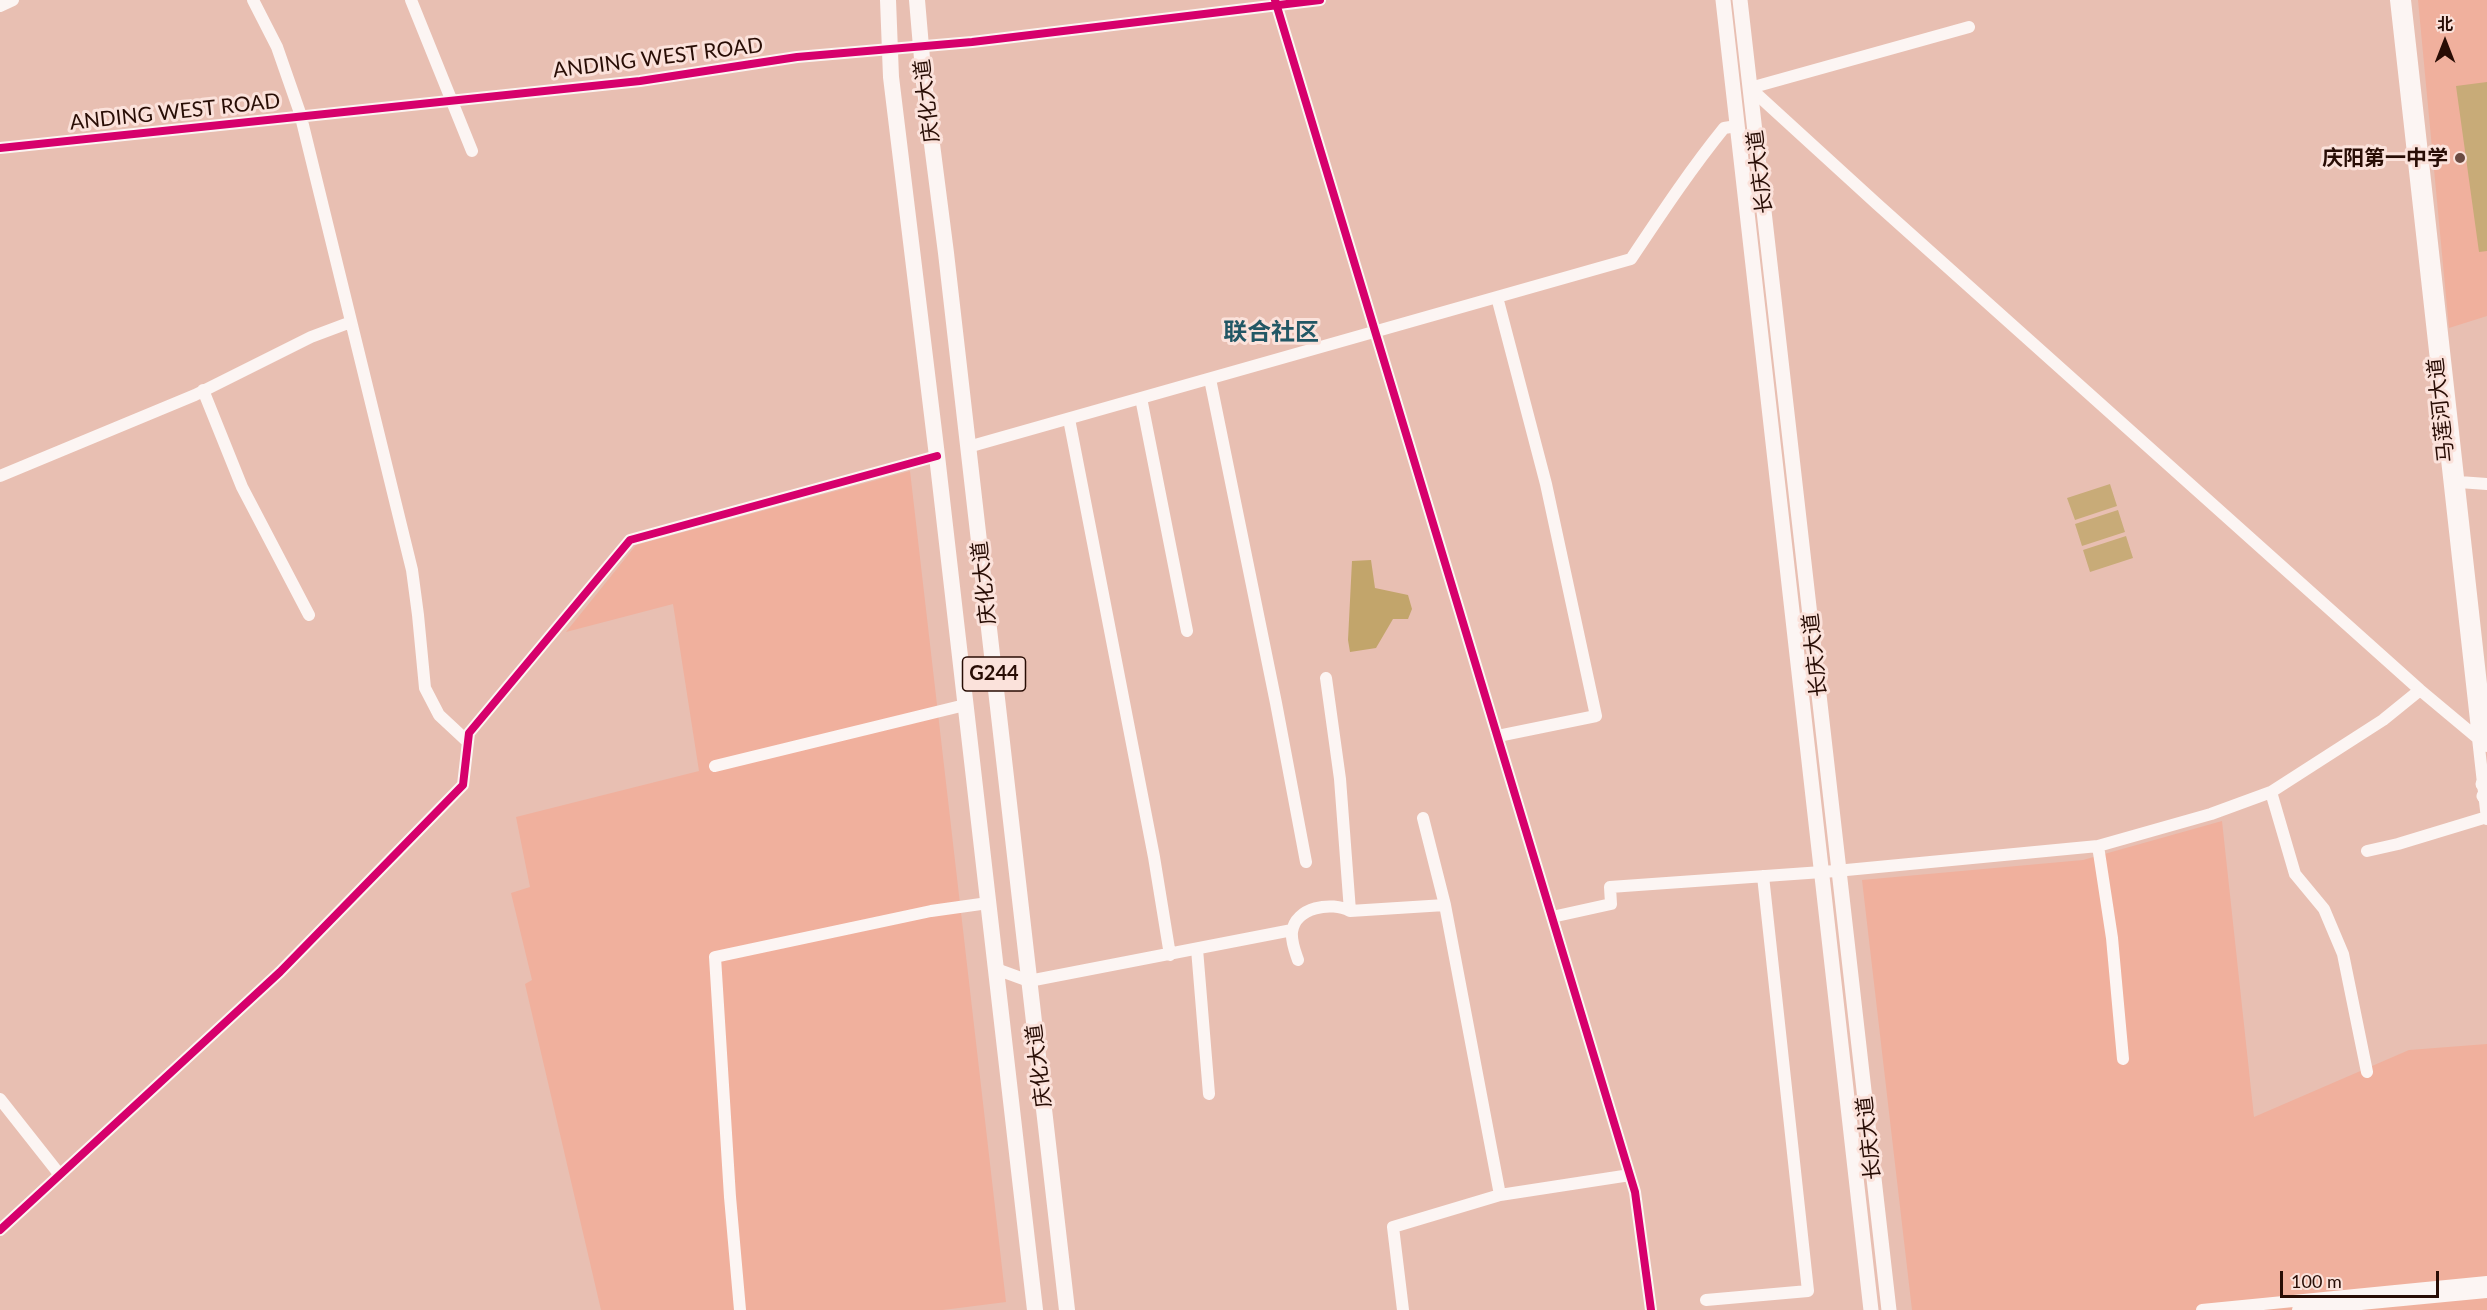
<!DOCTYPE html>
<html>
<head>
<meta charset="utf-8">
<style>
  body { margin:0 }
  #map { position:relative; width:2487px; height:1310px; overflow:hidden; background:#e8bfb2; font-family:Lato,"Noto Sans SC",sans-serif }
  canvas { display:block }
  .north { position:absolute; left:2415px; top:12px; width:60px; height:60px; -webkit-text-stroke:4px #fbe2db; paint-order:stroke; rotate:0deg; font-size:16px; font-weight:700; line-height:24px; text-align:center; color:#280d05 }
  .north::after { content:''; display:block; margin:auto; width:21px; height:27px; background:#280d05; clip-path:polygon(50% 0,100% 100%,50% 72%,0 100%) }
  .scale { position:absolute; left:2280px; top:1271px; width:159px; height:27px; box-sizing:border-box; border:3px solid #280d05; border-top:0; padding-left:8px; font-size:18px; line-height:21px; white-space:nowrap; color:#280d05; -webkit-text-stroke:4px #fbe2db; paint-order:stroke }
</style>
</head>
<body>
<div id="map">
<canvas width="2487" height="1310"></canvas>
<div class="north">北</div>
<div class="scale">100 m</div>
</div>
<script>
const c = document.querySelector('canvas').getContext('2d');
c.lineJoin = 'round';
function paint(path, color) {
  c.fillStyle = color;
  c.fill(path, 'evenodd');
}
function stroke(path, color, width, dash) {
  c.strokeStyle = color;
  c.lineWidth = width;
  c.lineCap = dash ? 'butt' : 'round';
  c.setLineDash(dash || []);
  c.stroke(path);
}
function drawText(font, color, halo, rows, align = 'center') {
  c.font = font + ' Lato,"Noto Sans SC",sans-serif';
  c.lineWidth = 6;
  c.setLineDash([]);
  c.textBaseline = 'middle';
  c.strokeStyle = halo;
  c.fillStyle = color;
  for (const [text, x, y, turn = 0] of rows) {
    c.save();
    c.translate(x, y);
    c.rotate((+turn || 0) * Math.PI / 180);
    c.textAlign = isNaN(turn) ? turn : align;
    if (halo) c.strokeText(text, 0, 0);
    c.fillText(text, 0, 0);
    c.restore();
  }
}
const built = new Path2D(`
  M2418,0H2487V316L2449,328Z
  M910,471L1006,1302L943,1310H601L525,984L532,980L511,893L530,887L516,817L699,771L673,604L566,632L636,545Z
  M2222,821L2254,1117L2409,1050L2487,1044V1310H1912L1862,880L2083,860Z`);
const green = new Path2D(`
  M2487,82V251L2479,252L2456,86Z
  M2110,484L2117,506L2075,520L2067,498Z
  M2118,510L2125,532L2082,546L2075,524Z
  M2126,536L2133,558L2090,572L2083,550Z`);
const forest = new Path2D(`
  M1371,560L1375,588L1408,595L1412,609L1408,619H1393L1376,648L1350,652L1348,640L1352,561Z`);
const minor = new Path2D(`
  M253,0L277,47L300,113L412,570L418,615L425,688L439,715L468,742
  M411,0L472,151
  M1275,0L1635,1192L1651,1310
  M2396,0L2487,819
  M2405,0L2487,738
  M0,6L13,0
  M1750,88L1877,204L2420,690L2487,746
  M1750,88L1969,27
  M0,148L640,81L797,57L972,42L1320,0
  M1497,297L1546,484L1596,716L1498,736
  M1210,379L1276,703L1306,862
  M203,390L242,487L309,615
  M1141,398L1187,631
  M1069,419L1154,857L1170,955
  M968,447L1631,259C1661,214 1690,170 1724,128L1737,126
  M0,476L195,395L311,337L351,322
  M2459,482L2487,484
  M1326,678L1340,779L1350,911
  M715,766L965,705
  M2271,792L2295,874L2324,909L2343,954L2367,1072
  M1423,818L1445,905L1500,1195
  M2098,846L2112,938L2123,1059
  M2367,851L2398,844L2487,817
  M1552,917L1611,904L1610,887L1836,871L2098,846L2211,814L2271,792L2383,720L2420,690
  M1197,949L1209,1094
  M1298,960C1295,951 1291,942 1292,932C1295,907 1332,901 1350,911L1445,905
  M996,969L1029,981L1292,930
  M0,1099L60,1175
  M0,1230L280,972L463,785L469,733L630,540L937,456
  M1706,1300L1808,1291L1763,876
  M740,1310L730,1197L715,957L931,911L988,903
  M1403,1310L1393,1227L1500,1195L1630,1175
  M2202,1310L2487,1282
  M2298,1310L2487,1292`);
const major = new Path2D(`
  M1723,0L1871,1310
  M1740,0L1889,1310
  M2483,784H2487
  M2484,796L2487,795`);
const highway = new Path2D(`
  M888,0L891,77L937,456L1035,1310
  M917,0L924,82L946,253L1067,1310`);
const cycleway = new Path2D(`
  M1275,0L1635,1192L1651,1310
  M0,148L640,81L797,57L972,42L1320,0
  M0,1230L280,972L463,785L469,733L630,540L937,456`);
const markers = [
  [2460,158,6,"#6b4b42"]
];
const shields = [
  [994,674,63]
];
const shieldNames = [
  ["G244",994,674]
];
const streetNames = [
  ["ANDING WEST ROAD",658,58,-7],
  ["庆化大道",927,101,-97],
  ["ANDING WEST ROAD",175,112,-6],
  ["长庆大道",1760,172,-97],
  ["马莲河大道",2441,410,-96],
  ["庆化大道",984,583,-96],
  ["长庆大道",1815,655,-96],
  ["庆化大道",1039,1066,-97],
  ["长庆大道",1869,1138,-96]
];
const poiNames = [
  ["庆阳第一中学",2448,158]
];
const quarterNames = [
  ["联合社区",1271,332]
];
paint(built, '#f0b09d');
paint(green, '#c8ab78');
paint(forest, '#c2a56b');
stroke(minor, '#fcf5f3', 12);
stroke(major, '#fcf5f3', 15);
stroke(highway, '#fcf5f3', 16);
stroke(cycleway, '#d6006c', 8);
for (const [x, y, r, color] of markers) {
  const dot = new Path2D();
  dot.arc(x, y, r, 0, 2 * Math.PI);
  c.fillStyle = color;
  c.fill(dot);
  stroke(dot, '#fbe2db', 2);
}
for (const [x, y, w] of shields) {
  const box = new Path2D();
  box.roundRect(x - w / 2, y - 17, w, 34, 4.5);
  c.fillStyle = '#fbe2db';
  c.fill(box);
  stroke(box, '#280d05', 1.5);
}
drawText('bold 20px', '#280d05', null, shieldNames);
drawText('21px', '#280d05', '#fbe2db', streetNames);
drawText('bold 21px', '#280d05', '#fbe2db', poiNames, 'right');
drawText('bold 24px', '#225765', '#fbe2db', quarterNames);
</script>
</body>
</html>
